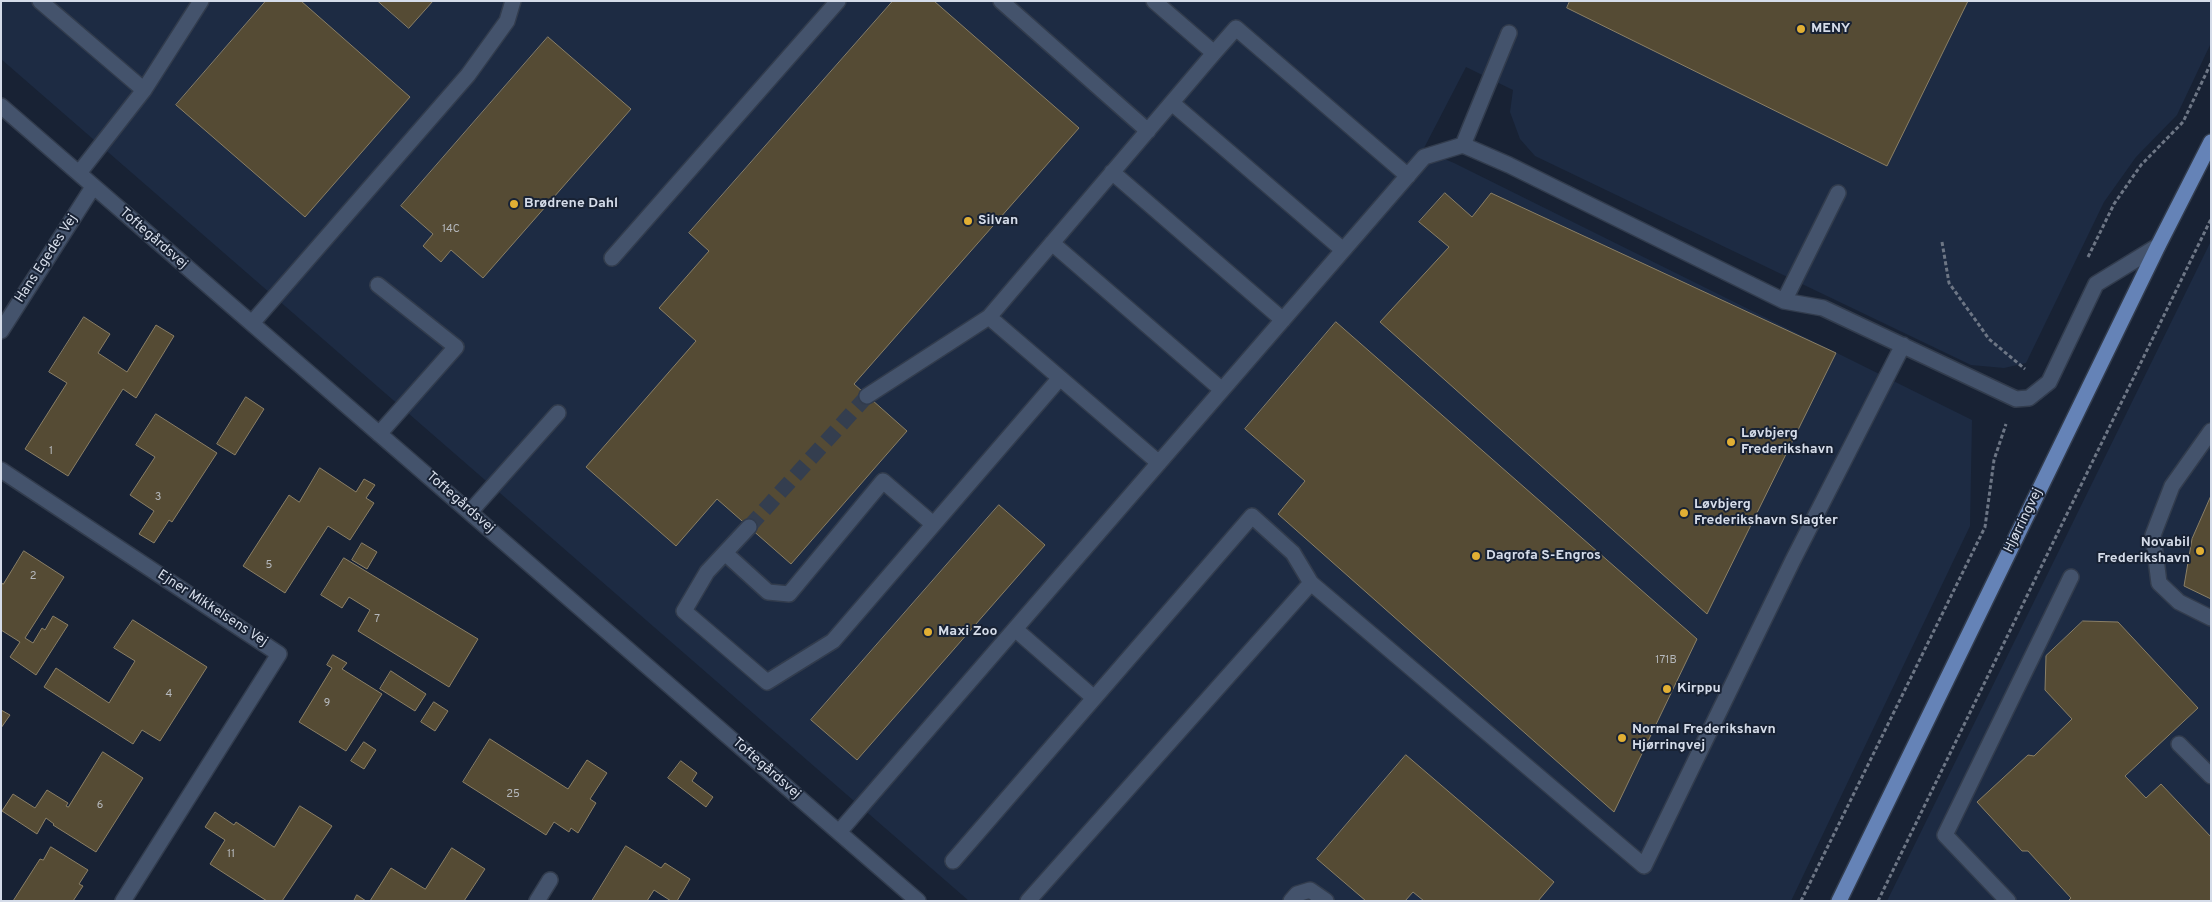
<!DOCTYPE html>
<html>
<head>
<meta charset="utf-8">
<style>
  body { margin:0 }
  #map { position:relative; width:2212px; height:902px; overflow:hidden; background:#182234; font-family:Overpass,sans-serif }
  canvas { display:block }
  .frame { position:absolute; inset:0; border:2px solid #d5dce9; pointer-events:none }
</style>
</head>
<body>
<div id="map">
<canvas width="2212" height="902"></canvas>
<div class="frame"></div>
</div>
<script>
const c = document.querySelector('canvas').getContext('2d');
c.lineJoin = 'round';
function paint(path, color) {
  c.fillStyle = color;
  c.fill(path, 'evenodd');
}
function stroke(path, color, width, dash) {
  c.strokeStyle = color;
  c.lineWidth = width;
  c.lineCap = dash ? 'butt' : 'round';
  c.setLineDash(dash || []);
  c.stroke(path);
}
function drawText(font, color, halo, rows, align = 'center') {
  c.font = font + ' Overpass,sans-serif';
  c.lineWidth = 4;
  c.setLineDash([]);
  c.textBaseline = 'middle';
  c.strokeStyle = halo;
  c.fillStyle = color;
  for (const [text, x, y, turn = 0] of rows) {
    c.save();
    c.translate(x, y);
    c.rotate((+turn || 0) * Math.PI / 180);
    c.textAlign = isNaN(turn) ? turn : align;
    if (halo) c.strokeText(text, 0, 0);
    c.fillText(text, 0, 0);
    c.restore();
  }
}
const built = new Path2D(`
  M1,1H2211V43L2177,115L2136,157L2104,202L2026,363L2004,368L1971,365L1535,156L1520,139L1510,112L1513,90L1466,67L1423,150L1454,163L1972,420L1970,526L1791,901H969L1,59Z
  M2211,241V901H1887Z`);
const building = new Path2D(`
  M266,1H301L410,97L305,217L176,105Z
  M378,1H433L409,28Z
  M893,1H934L1079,128L854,384L907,431L791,564L717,499L676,546L586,467L696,341L659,308L709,251L689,233Z
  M1570,1H1968L1887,166L1567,8Z
  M548,37L631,109L483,278L451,250L441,262L423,246L433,234L401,206Z
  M1445,193L1472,217L1491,193L1836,353L1707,614L1380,322L1449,247L1419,222Z
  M84,317L110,334L98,353L127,372L156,325L174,336L136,398L123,389L68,476L25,449L67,383L49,372Z
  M1336,322L1697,639L1614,812L1278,514L1305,481L1245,429Z
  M246,397L264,409L235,455L217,444Z
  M156,414L217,453L172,522L169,520L154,543L139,534L154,511L130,495L155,457L136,445Z
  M320,468L356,492L364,479L375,485L366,498L374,503L350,540L328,526L285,593L243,566L289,495L299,502Z
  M2211,496V599L2184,586L2192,539Z
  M999,505L1045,545L857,760L811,720Z
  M362,543L377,552L367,569L352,560Z
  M24,551L64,577L25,638L33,643L42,628L45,630L53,616L68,625L36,675L10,657L20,642L1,630V583L3,584Z
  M344,558L478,639L449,687L358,631L370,610L349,597L342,608L321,595Z
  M133,620L207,667L160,741L142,730L133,744L44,687L56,668L109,703L135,661L114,648Z
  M2083,621L2118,622L2198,708L2125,776L2146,798L2161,784L2211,837V901H2068L2071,898L2028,851H2022L1977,802L2028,755L2034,756L2072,719L2045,690L2046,656Z
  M333,655L347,663L342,669L382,694L346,751L299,722L332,668L327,665Z
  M391,671L426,694L415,711L380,689Z
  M434,702L448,711L435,731L421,722Z
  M1,710L10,715L1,728Z
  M490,739L568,789L587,760L607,773L590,799L596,803L578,833L571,828L569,832L554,822L546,835L463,782Z
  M364,742L376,750L364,769L351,761Z
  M103,752L143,778L96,852L53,825L54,824L46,818L37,834L2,811L13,794L35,808L47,790L68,803L66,806L68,807Z
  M1406,755L1554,882L1538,901H1424L1413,892L1405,901H1366L1317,859Z
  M681,761L697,773L692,781L713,797L706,807L668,778Z
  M300,806L332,826L282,901H267L210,864L225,840L205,827L215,812L234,825L236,822L274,847Z
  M626,846L661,868L665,863L690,879L677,901H671L654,890L647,901H592Z
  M51,847L88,870L79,884L83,886L73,901H13L40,859L43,860Z
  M452,848L485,869L464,901H370L391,868L425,889Z
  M357,895L366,901H354Z`);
const minorTunnel = new Path2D(`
  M749,527L867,396`);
const path = new Path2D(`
  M1942,242L1949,283L1989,339L2025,369
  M2088,257L2114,204L2141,165L2183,122L2211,63
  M1801,901L1985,527L1994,460L2006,424
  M1878,901L2211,219`);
const minor = new Path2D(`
  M40,1L144,90
  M1001,1L1148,131
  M1154,1L1214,53
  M1172,103L1343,250
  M1,106L918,901
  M1463,145L1509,33
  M1112,172L1283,320
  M79,173L144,90L201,1
  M1052,243L1222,390
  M612,258L838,1
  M378,285L456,347L379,434
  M1784,301L1838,193
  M252,323L468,75L507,21L513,1
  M1,331L93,187
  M867,396L989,317
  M2211,431L2172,486L2153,535L2159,583L2179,602L2211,618
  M1159,463L989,317L1214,53L1236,28L1408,176
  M1,470L279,654L123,901
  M470,512L558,413
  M749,527L707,572L684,611L767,682L833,641L1059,379
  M725,553L768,592L789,594L883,481L933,524
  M1015,629L1094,698
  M2179,744L2211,776
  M839,832L1424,157L1463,145L1509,165L1784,301L1823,308L2016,399L2029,398L2049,382L2096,284L2158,246
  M953,861L1252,516L1293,553L1311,583L1644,866L1793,560L1903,345
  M537,901L550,880
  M1028,901L1311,583
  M1291,901L1297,894L1310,890L1326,901
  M2008,901L1945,835L2071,577`);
const major = new Path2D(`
  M1839,901L2158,246L2211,142`);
const markers = [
  [1801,29,5,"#e1af34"],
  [514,204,5,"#e1af34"],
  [968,221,5,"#e1af34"],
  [1731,442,5,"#e1af34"],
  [1684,513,5,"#e1af34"],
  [2200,551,5,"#e1af34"],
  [1476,556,5,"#e1af34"],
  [928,632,5,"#e1af34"],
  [1667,689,5,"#e1af34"],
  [1622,738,5,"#e1af34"]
];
const numberNames = [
  ["14C",451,230],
  ["1",51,452],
  ["3",158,498],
  ["5",269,566],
  ["2",33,577],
  ["7",377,620],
  ["171B",1666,661],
  ["4",169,695],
  ["9",327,704],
  ["25",513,795],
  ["6",100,806],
  ["11",231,855]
];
const poiNames = [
  ["MENY",1811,29],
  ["Brødrene Dahl",524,204],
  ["Silvan",978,221],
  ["Løvbjerg",1741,434],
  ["Frederikshavn",1741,450],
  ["Løvbjerg",1694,505],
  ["Frederikshavn Slagter",1694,521],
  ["Novabil",2190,543,"right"],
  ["Frederikshavn",2190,559,"right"],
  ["Dagrofa S-Engros",1486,556],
  ["Maxi Zoo",938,632],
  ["Kirppu",1677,689],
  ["Normal Frederikshavn",1632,730],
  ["Hjørringvej",1632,746]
];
const streetNames = [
  ["Toftegårdsvej",153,239,41],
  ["Hans Egedes Vej",47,259,-57],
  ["Toftegårdsvej",460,503,41],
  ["Hjørringvej",2024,521,-64],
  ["Ejner Mikkelsens Vej",212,609,33],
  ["Toftegårdsvej",766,769,41]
];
paint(built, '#1d2b43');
paint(building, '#554b34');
stroke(building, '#8a7f66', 1);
stroke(minorTunnel, '#343e4f', 15, [15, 8]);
stroke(minor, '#323c4d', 18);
stroke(major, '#323c4d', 18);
stroke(path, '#6d7685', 3, [4, 2.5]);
stroke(minor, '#44536c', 15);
stroke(major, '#6583b7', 15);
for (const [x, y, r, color] of markers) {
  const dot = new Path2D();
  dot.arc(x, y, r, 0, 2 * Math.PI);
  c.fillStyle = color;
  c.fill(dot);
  stroke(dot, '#182234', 2);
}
drawText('11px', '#b5b8bc', null, numberNames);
drawText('bold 14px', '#d5dce9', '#182234', poiNames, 'left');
drawText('14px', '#d5dce9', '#182234', streetNames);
</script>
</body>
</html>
